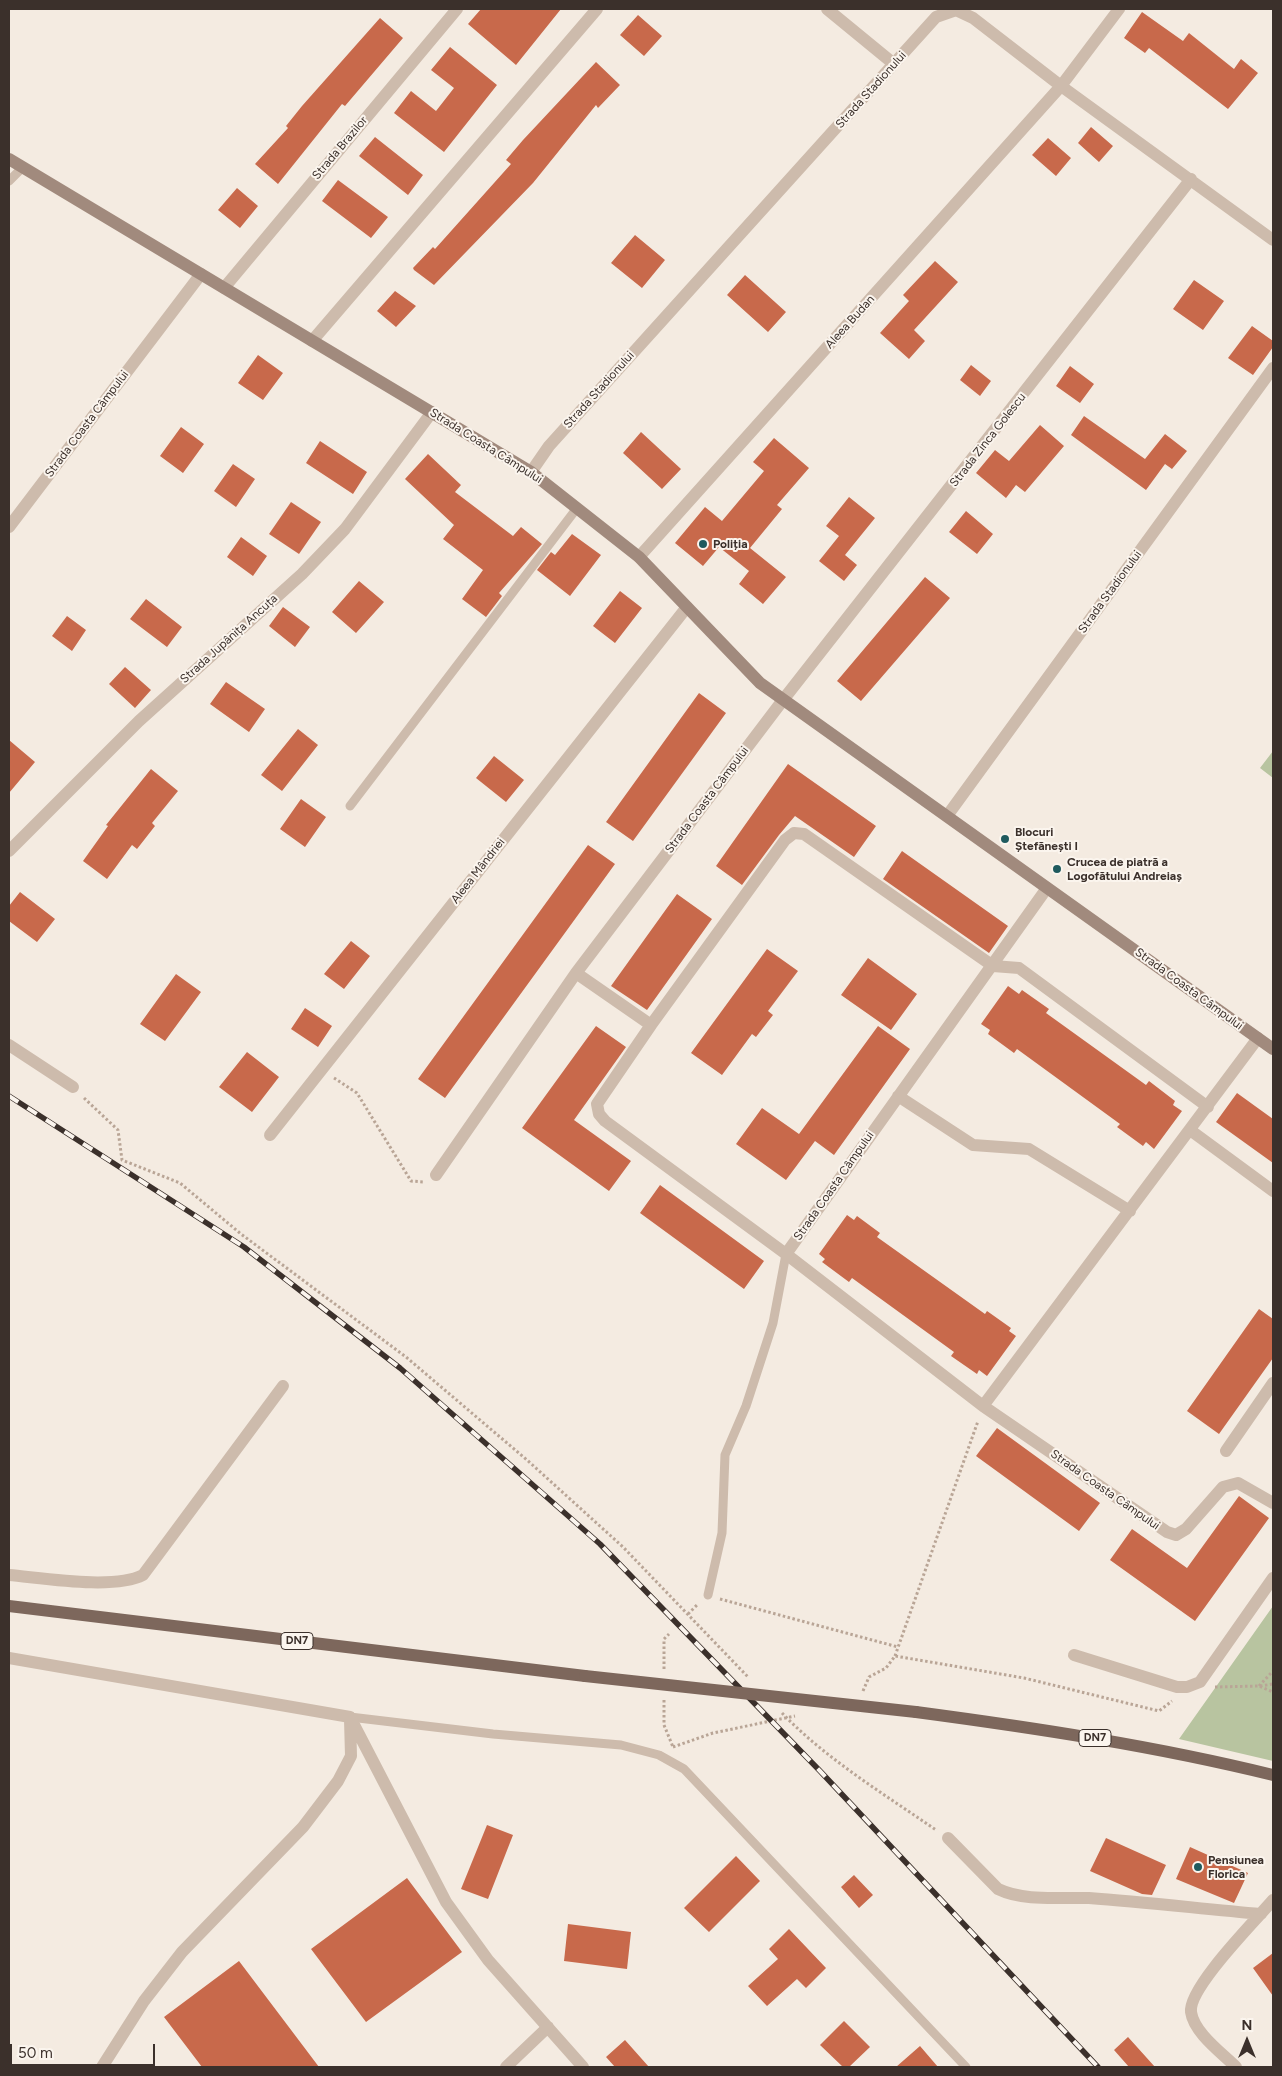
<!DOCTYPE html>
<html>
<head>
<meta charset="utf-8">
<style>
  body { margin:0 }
  #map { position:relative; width:1282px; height:2076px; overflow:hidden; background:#f4ebe1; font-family:Figtree,sans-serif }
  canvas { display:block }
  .frame { position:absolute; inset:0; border:10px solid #3b302b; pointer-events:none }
  .north { position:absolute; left:1222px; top:2016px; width:50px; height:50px; -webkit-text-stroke:4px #fbf5ee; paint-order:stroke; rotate:0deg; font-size:14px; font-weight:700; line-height:20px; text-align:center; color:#3b302b }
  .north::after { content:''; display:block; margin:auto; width:18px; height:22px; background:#3b302b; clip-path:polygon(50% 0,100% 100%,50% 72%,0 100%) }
  .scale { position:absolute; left:10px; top:2044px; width:145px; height:22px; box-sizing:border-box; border:2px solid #3b302b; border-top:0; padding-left:6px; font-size:15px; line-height:18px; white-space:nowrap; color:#3b302b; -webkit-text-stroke:4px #fbf5ee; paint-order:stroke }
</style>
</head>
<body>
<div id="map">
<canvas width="1282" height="2076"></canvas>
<div class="frame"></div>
<div class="north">N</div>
<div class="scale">50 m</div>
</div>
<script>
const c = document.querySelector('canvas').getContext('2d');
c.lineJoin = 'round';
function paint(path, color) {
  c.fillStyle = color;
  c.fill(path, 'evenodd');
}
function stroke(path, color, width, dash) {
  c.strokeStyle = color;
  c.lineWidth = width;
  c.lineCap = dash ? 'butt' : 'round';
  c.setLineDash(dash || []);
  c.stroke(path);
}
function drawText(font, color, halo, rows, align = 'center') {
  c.font = font + ' Figtree,sans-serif';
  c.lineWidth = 4;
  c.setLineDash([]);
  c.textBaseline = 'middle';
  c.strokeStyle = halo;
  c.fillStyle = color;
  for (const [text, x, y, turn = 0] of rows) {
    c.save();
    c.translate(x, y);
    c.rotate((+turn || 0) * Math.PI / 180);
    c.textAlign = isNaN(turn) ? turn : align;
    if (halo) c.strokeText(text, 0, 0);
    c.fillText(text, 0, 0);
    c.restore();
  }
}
const green = new Path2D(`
  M1273,751V778L1260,768Z
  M1273,1606V1761L1179,1739Z`);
const building = new Path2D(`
  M481,9H561L516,65L468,24Z
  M1142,12L1183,41L1189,33L1234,69L1241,59L1258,73L1228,109L1149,48L1145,53L1124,38Z
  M638,15L662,36L644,56L620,35Z
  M380,18L403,38L345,106L342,104L278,184L255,164L288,128L286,126L302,106Z
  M450,47L497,85L444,152L394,113L411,91L436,111L454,88L431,70Z
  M596,62L620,85L598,108L596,105L533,183L434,285L414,270L413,268L433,247L435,249L511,164L506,160L523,140Z
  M1091,127L1113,146L1099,162L1078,143Z
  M375,137L423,175L408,195L359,156Z
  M1048,138L1071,158L1056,176L1032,155Z
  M338,180L388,217L371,238L322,201Z
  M237,188L258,206L240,228L218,210Z
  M635,235L665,260L642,288L611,263Z
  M935,261L958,282L914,330L925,341L909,359L880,333L909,301L903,295Z
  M745,275L786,312L768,332L727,295Z
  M1194,280L1224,301L1203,330L1173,309Z
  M395,291L416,306L396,327L377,311Z
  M1252,326L1273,341V347L1253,375L1228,358Z
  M258,355L283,373L263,400L238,383Z
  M971,365L991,381L980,396L960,380Z
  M1070,366L1094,384L1080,403L1056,386Z
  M1084,416L1145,459L1165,434L1187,451L1172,469L1165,464L1146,490L1071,435Z
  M1040,425L1064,446L1025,492L1016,485L1006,498L976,473L995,450L1009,461Z
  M181,427L204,444L183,473L160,456Z
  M641,432L681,469L662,489L623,453Z
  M774,438L809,468L777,505L782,509L750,548L786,577L763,604L739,584L749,571L719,547L703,566L675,543L705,507L722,521L764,471L753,462Z
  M320,441L367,472L353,494L306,463Z
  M428,454L461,485L455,492L513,536L521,527L542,544L499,593L502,596L486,617L462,599L483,570L443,539L454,525L405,479Z
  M233,464L255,479L236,507L214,491Z
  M849,497L875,518L845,555L857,565L844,581L819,561L839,536L826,526Z
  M291,502L321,522L299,554L269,534Z
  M966,511L993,534L977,554L949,532Z
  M572,534L601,555L570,596L537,570L551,552L555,555Z
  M241,537L267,556L253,576L227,557Z
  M925,577L950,598L861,701L837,681Z
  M359,581L384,602L356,633L332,612Z
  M620,591L642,608L615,643L593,626Z
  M146,599L182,627L167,647L130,619Z
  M283,607L310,627L295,647L269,626Z
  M67,616L86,630L72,651L52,636Z
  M125,667L151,690L135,708L109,684Z
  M226,682L265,709L249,732L210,704Z
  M699,693L726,713L633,841L606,822Z
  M298,729L318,745L282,791L261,775Z
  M9,740L35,762L9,793Z
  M494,756L524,780L506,802L476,778Z
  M788,764L876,826L854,857L795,816L779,835L742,885L716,866Z
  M151,769L178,791L152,823L155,826L137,849L132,845L107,879L83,861L108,826L106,825Z
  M301,799L326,817L305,847L280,829Z
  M588,845L615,864L445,1098L418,1079Z
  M902,851L1008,926L989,953L883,879Z
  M20,892L55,919L37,942L9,921V906Z
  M677,894L712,919L647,1010L611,986Z
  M351,941L370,956L344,989L324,974Z
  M767,949L798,971L768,1011L773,1015L756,1037L752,1034L722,1075L691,1053Z
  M868,958L917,994L891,1030L841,995Z
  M176,974L201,992L165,1041L140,1024Z
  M1008,986L1019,994L1022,990L1049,1009L1046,1013L1146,1085L1149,1081L1175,1101L1173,1105L1182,1111L1154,1149L1146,1142L1143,1146L1117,1127L1120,1124L1017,1049L1014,1053L988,1034L990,1030L981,1024Z
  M305,1008L332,1026L318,1047L291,1029Z
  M596,1026L626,1047L574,1120L631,1161L609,1191L522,1128Z
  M878,1026L910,1049L834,1155L815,1141L786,1180L736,1144L762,1108L799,1134Z
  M247,1052L279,1077L252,1112L219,1087Z
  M1237,1093L1273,1119V1163L1216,1122Z
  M660,1185L764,1261L744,1289L640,1213Z
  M847,1215L854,1220L857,1216L880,1233L877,1237L985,1314L987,1311L1011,1328L1009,1331L1016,1336L987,1376L979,1370L977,1374L951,1356L954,1352L852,1278L849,1282L822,1262L825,1259L819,1254Z
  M1259,1309L1273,1319V1358L1219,1434L1187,1411Z
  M997,1428L1100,1503L1079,1531L976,1456Z
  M1239,1496L1269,1518L1195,1621L1110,1560L1132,1529L1187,1568Z
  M487,1825L513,1835L488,1899L461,1889Z
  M1106,1838L1166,1865L1152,1895L1142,1894L1090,1871Z
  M1190,1847L1248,1873L1234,1903L1176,1879Z
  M736,1856L760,1881L709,1932L684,1908Z
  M854,1875L873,1895L859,1908L841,1887Z
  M407,1878L462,1952L366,2022L311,1949Z
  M568,1924L631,1932L627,1969L564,1961Z
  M789,1929L826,1968L806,1988L797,1979L767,2006L748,1986L778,1959L769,1949Z
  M1273,1953V1996L1253,1968Z
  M239,1961L319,2067H202L164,2017Z
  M844,2021L870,2047L849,2067H843L820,2045Z
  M1128,2037L1155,2067H1129L1114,2050Z
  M625,2040L649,2067H615L606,2057Z
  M920,2046L938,2067H896Z`);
const path = new Path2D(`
  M334,1078L357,1093L411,1181L424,1182
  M84,1098L118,1130L122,1160L180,1183L241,1234L406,1357L527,1460L623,1547L748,1677
  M720,1599L898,1647
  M688,1614L698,1604
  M895,1656L978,1421
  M664,1669V1639L669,1634
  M1259,1686L1273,1671
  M1260,1686L1273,1684
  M1215,1687L1259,1686L1273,1692
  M863,1691L869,1677L886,1668L895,1656L1024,1678L1159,1711L1172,1701
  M664,1700V1725L673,1747
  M782,1713C826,1759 884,1794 936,1830
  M673,1747L713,1733L795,1716`);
const lane = new Path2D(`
  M9,181L23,167
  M350,806L577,508
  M708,1595L722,1533L725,1455L746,1406L773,1323L786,1254
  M350,1717L493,1734L621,1745L659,1755L684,1769L966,2067`);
const street = new Path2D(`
  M827,9L894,64
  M224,288L457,9
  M312,341L597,9
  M531,472L549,446L936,17L956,10L973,18L1061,86L1273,240
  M9,527L201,274
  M639,557L1061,86L1119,9
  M947,816L1273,368
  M9,851L139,721L302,574L345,529L432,412
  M576,973L651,1025L785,840L794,833L804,834L993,966L1019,968L1208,1107
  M651,1025L597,1104L599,1114L605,1121L786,1254L983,1406L1167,1532L1176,1535L1186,1529L1223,1487L1238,1483L1273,1503
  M9,1045L73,1087
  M898,1096L973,1145L1029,1149L1130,1211
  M1190,1130L1273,1191
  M270,1135L687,607
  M436,1175L576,973L783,700L1191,179
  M786,1254L1047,888
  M983,1406L1258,1038
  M1226,1451L1273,1383
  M9,1575C43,1578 114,1590 143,1575L283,1386
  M1074,1655L1177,1687H1187L1200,1682L1273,1578
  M9,1658L350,1717L446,1902L488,1960L583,2067
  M948,1838L998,1889C1025,1902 1060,1897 1089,1898C1146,1902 1203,1909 1261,1914
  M102,2067L144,2001L182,1952L303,1827L338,1781L351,1756L350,1719
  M506,2067L548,2027
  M1236,2067C1222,2053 1194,2033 1191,2012C1188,1988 1256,1920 1273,1900`);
const secondary = new Path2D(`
  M9,159L531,472L639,557L760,683L1273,1049`);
const primary = new Path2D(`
  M9,1606L585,1676
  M916,1712C1036,1728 1155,1746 1273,1775`);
const rail = new Path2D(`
  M9,1096L244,1247L400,1368L600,1544L820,1771L1098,2067`);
const primaryBridge = new Path2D(`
  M585,1676L916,1712`);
const markers = [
  [703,544,5,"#1f5a5e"],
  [1005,839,5,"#1f5a5e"],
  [1057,869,5,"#1f5a5e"],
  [1198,1867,5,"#1f5a5e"]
];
const shields = [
  [297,1641,32],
  [1095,1738,32]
];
const shieldNames = [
  ["DN7",297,1641],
  ["DN7",1095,1738]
];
const streetNames = [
  ["Strada Stadionului",871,90,-48],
  ["Strada Brazilor",340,148,-50],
  ["Aleea Budan",850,322,-48],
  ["Strada Stadionului",599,390,-48],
  ["Strada Coasta Câmpului",87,424,-53],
  ["Strada Zinca Golescu",988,440,-52],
  ["Strada Coasta Câmpului",486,446,32],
  ["Strada Stadionului",1110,592,-54],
  ["Strada Jupânița Ancuța",229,639,-42],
  ["Strada Coasta Câmpului",707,800,-53],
  ["Aleea Mândriei",478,871,-52],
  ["Strada Coasta Câmpului",1189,989,36],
  ["Strada Coasta Câmpului",834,1186,-55],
  ["Strada Coasta Câmpului",1105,1490,35]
];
const poiNames = [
  ["Poliția",713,544],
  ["Blocuri",1015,832],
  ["Ștefănești I",1015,846],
  ["Crucea de piatră a",1067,862],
  ["Logofătului Andreiaș",1067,876],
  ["Pensiunea",1208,1860],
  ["Florica",1208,1874]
];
paint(green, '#b8c4a0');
paint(building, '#c8694b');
stroke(path, '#b9a596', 3, [2.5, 2.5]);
stroke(lane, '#cdbbac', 9);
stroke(street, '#cdbbac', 12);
stroke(secondary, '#a18a7d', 12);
stroke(primary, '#7d675c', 12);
stroke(rail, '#3b302b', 5.5);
stroke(rail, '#fbf5ee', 4, [11]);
stroke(primaryBridge, '#7d675c', 12);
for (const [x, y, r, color] of markers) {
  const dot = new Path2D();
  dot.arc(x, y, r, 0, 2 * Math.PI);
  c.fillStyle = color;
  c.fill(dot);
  stroke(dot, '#fbf5ee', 2);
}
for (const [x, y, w] of shields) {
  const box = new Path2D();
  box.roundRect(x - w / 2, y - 8.5, w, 17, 4);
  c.fillStyle = '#fbf5ee';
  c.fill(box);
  stroke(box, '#3b302b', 1);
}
drawText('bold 11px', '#3b302b', null, shieldNames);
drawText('12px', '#3b302b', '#fbf5ee', streetNames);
drawText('bold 12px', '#3b302b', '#fbf5ee', poiNames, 'left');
</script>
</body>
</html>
